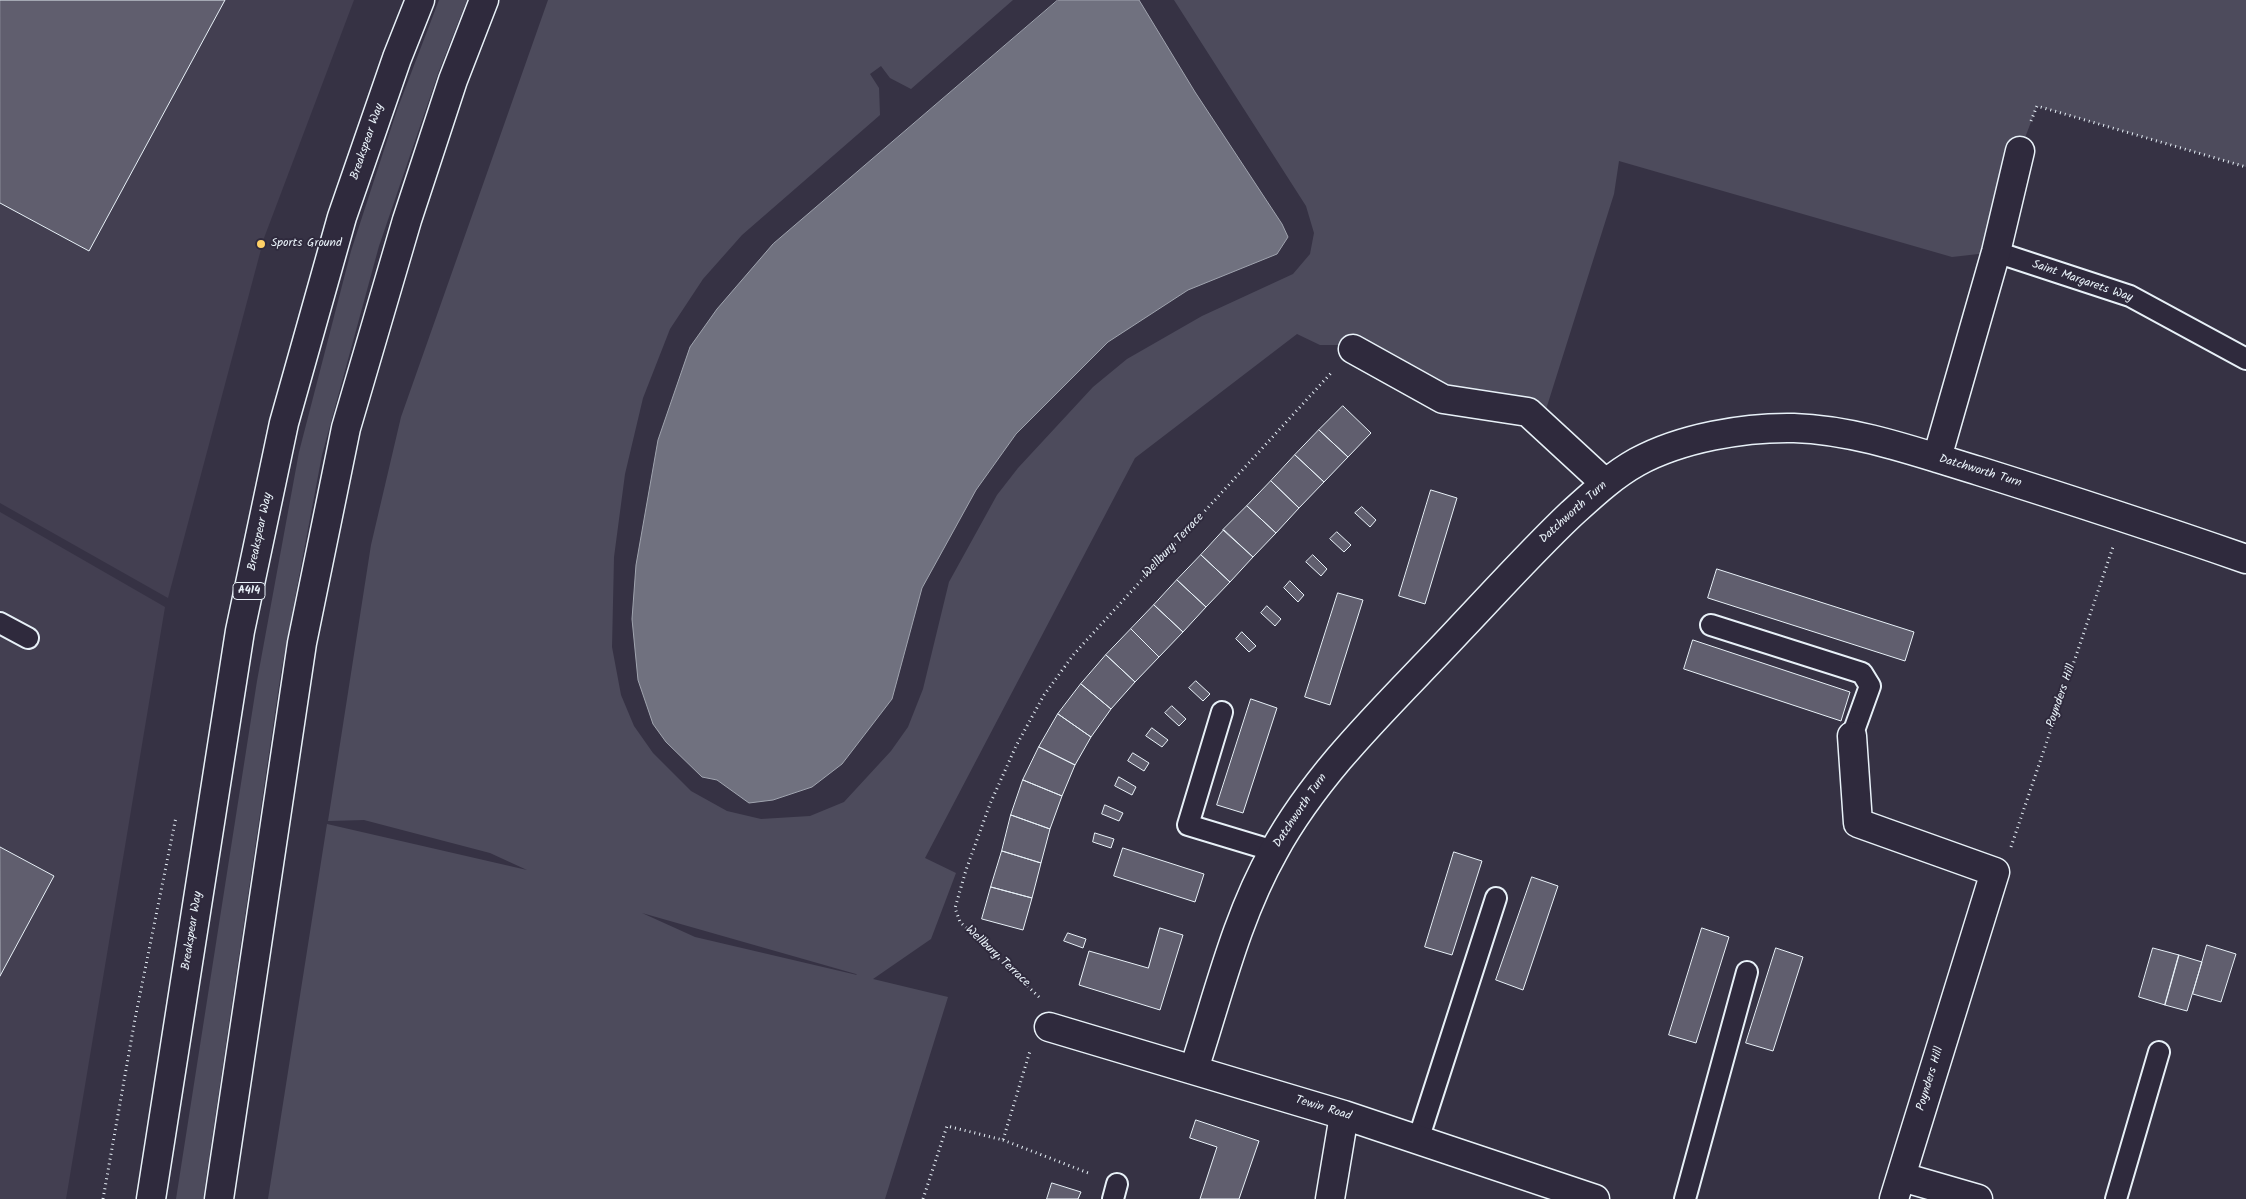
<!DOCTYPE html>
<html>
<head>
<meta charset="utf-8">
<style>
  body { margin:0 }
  canvas { display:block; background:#363244 }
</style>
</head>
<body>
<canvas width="2246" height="1199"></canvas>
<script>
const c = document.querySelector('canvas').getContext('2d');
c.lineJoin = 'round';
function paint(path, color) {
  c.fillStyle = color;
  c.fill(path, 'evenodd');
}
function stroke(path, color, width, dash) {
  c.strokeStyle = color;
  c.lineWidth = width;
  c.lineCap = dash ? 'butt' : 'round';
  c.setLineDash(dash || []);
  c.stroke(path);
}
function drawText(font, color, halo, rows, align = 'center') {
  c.font = font + ' Kalam,sans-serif';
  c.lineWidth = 4;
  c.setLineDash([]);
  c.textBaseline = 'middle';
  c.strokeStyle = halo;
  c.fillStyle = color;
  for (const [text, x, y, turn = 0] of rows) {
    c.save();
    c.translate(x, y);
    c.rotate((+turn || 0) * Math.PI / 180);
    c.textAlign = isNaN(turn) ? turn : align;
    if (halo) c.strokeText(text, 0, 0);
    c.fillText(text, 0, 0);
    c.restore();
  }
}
const built = new Path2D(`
  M0,0H354L264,238L168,598L0,503Z
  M0,512L165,607L66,1199H0Z`);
const green = new Path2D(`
  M439,0H467L439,71L379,246L322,455L281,672L203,1199H176L257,681L299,452L351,251L397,110Z
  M548,0H1013L911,89L890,78L881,66L870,74L879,88L880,115L742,235L703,279L670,329L643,398L625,474L614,557L612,647L621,695L634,726L653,753L691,791L727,811L761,819L810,816L844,802L891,751L908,727L923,689L949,582L997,495L1018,468L1093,387L1127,359L1202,316L1293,274L1310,254L1314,233L1306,206L1174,0H2246V167L2037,106L2020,151L1996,252L1952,257L1619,161L1614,194L1542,422L1343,345H1320L1297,334L1135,458L925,858L956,873L931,939L873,979L948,997L885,1199H268L327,824L527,870L490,853L364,820L328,821L371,545L401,417ZM642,913L856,974L857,975L695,937Z`);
const water = new Path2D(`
  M1058,0H1139L1195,92L1282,224L1288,237L1277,254L1188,290L1108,342L1016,434L976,490L922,588L892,699L842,764L812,787L773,800L749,803L717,780L702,777L666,742L653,724L638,680L632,619L636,565L658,440L690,347L717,309L773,244Z`);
const building = new Path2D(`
  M0,0H225L89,251L0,203Z
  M1343,406L1371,433L1348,457L1319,430Z
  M1319,430L1348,457L1324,482L1295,455Z
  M1295,455L1324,482L1299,508L1271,481Z
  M1271,481L1299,508L1276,533L1247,506Z
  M1431,490L1457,498L1425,604L1399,596Z
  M1247,506L1276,533L1253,557L1223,530Z
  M1362,507L1376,520L1370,527L1355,513Z
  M1224,530L1253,557L1230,582L1201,555Z
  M1337,532L1351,545L1344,552L1330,539Z
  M1201,555L1230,582L1206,607L1177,580Z
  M1313,555L1327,569L1321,576L1306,562Z
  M1717,569L1914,632L1905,661L1708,598Z
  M1177,580L1206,607L1183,632L1154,605Z
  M1290,581L1304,595L1298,602L1284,588Z
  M1338,593L1363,600L1330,705L1305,697Z
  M1154,605L1183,632L1159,657L1131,629Z
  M1267,606L1281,619L1275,626L1261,613Z
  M1131,629L1159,657L1135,682L1106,655Z
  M1242,632L1256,646L1249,652L1236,639Z
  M1693,640L1850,692L1841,721L1684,669Z
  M1106,655L1135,682L1111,709L1081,684Z
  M1196,681L1210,694L1203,701L1189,688Z
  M1081,684L1111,709L1091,737L1058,714Z
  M1251,699L1277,708L1243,813L1217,805Z
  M1172,706L1186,719L1179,726L1165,713Z
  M1058,714L1091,737L1075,765L1039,747Z
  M1152,728L1168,740L1162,747L1146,736Z
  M1039,747L1075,765L1062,796L1023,780Z
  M1133,753L1149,763L1144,771L1128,761Z
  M1119,777L1136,787L1132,795L1115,786Z
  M1023,780L1062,796L1050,829L1011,815Z
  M1105,805L1123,813L1119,821L1102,814Z
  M1011,815L1050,829L1041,863L1002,851Z
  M1095,833L1114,839L1111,848L1093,842Z
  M0,847L54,876L0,976Z
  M1123,848L1204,874L1195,902L1114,876Z
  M1002,851L1041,863L1032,898L991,887Z
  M1454,852L1482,861L1452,955L1425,947Z
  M1532,877L1558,886L1523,990L1496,980Z
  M991,887L1032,898L1023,930L982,919Z
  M1160,928L1183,935L1160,1010L1079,985L1089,951L1148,968Z
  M1702,928L1729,937L1696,1043L1669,1035Z
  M1068,933L1086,939L1083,948L1064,941Z
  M2207,945L2236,954L2221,1002L2193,994Z
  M1776,948L1803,957L1773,1051L1746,1043Z
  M2153,948L2179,955L2165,1005L2139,997Z
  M2179,955L2202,962L2187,1011L2165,1005Z
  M1196,1120L1259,1141L1239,1199H1200L1217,1147L1190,1138Z
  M1052,1183L1081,1192L1078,1199H1047Z`);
const path = new Path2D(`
  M2031,121L2037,106L2246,167
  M2011,847L2113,547
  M1039,997L960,922L955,908L966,870L990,804L1016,746L1044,695L1074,654L1332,372
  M1003,1140L1091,1174
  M103,1199L135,1019L176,817
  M923,1199L947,1126L1003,1140L1030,1051`);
const service = new Path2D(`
  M1996,252L2130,296L2246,359
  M0,623L28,638
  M1711,625L1862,673L1870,686L1852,736
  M1222,712L1188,825L1274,851
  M1418,1140L1496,898
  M1113,1199L1117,1184
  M1685,1199L1747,972
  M2116,1199L2159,1052`);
const minor = new Path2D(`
  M1353,349L1443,399L1528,412L1605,483
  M1937,458L1996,252L2020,151
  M1852,736L1858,823L1995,872L1894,1199
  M1049,1027L1344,1115L1595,1199
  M1194,1069C1218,996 1236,918 1274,851C1320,767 1394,700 1459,630C1496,591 1532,551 1571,514C1592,495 1612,476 1637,462C1681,438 1744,427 1794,428C1857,430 1919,453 1979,471C2068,499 2157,528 2246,559
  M1902,1177L1978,1199
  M1330,1199L1344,1115`);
const primary = new Path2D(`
  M151,1199L240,631L284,423L342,217L397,58L420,0
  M219,1199L302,643L346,428L407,220L453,80L484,0`);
const markers = [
  [261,244,5,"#ffd166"]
];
const shields = [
  [249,591,32]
];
const shieldNames = [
  ["A414",249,591]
];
const streetNames = [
  ["Breakspear Way",368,142,-71],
  ["Saint Margarets Way",2082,282,19],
  ["Datchworth Turn",1980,472,17],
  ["Datchworth Turn",1574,513,-42],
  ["Breakspear Way",261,532,-78],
  ["Wellbury Terrace",1174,546,-47],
  ["Poynders Hill",2062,696,-71],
  ["Datchworth Turn",1301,811,-56],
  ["Breakspear Way",193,931,-81],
  ["Wellbury Terrace",997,957,43],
  ["Poynders Hill",1931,1079,-73],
  ["Tewin Road",1323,1109,17]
];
const poiNames = [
  ["Sports Ground",271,244]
];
paint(built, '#433f51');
paint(green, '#4d4b5c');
paint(water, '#70717f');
stroke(water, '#a0a4af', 1);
paint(building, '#605e6e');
stroke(building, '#e8f1f8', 1);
stroke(service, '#e8f1f8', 24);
stroke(minor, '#e8f1f8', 31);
stroke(primary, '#e8f1f8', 31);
stroke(path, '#e8f1f8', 3, [1, 4]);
stroke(service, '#2f2a3d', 20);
stroke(minor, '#2f2a3d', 28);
stroke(primary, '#2f2a3d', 28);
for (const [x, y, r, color] of markers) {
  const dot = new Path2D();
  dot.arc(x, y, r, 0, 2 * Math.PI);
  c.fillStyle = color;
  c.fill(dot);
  stroke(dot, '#2f2a3d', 2);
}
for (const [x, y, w] of shields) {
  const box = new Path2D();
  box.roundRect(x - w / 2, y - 8.5, w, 17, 4);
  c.fillStyle = '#2f2a3d';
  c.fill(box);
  stroke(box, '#e8f1f8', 1);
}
drawText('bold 11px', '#e8f1f8', null, shieldNames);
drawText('12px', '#e8f1f8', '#2f2a3d', streetNames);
drawText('12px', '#e8f1f8', '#2f2a3d', poiNames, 'left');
</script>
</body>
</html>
